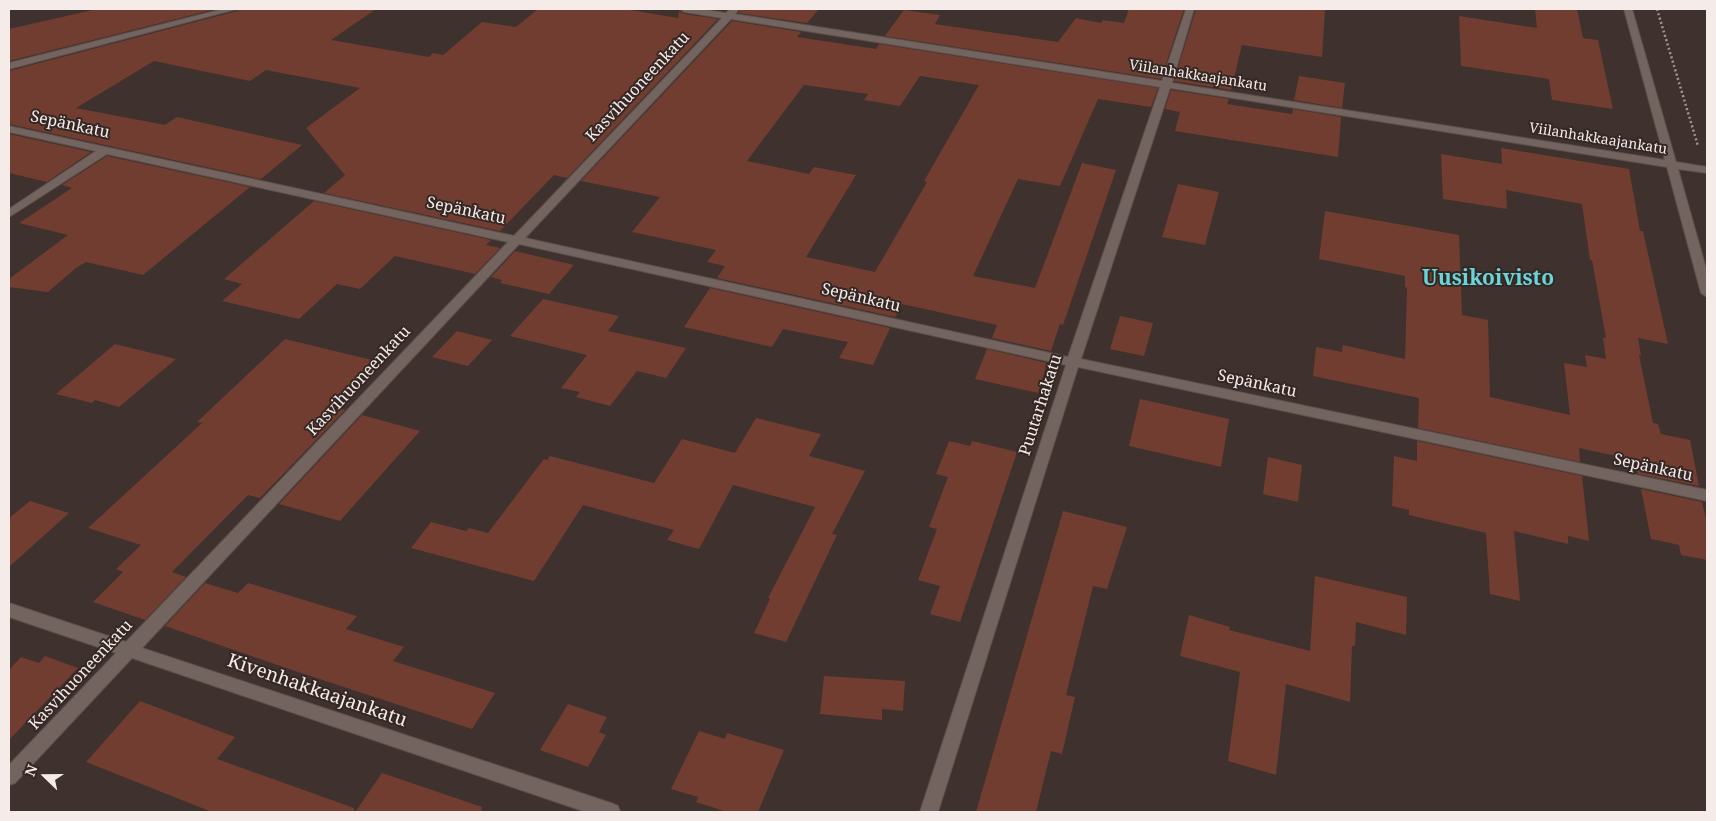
<!DOCTYPE html>
<html>
<head>
<meta charset="utf-8">
<style>
  body { margin:0 }
  #map { position:relative; width:1716px; height:821px; overflow:hidden; background:#3f312e; font-family:"Noto Serif",serif }
  canvas { display:block }
  .frame { position:absolute; inset:0; border:10px solid #f5ecea; pointer-events:none }
  .north { position:absolute; left:20px; top:751px; width:50px; height:50px; -webkit-text-stroke:4px #342724; paint-order:stroke; rotate:292deg; font-size:14px; font-weight:700; line-height:20px; text-align:center; color:#f5ecea }
  .north::after { content:''; display:block; margin:auto; width:18px; height:22px; background:#f5ecea; clip-path:polygon(50% 0,100% 100%,50% 72%,0 100%) }
</style>
</head>
<body>
<div id="map">
<canvas width="1716" height="821"></canvas>
<div class="frame"></div>
<div class="north">N</div>
</div>
<script>
const c = document.querySelector('canvas').getContext('2d');
c.lineJoin = 'round';
function paint(path, color) {
  c.fillStyle = color;
  c.fill(path, 'evenodd');
}
function stroke(path, color, width, dash) {
  c.strokeStyle = color;
  c.lineWidth = width;
  c.lineCap = dash ? 'butt' : 'round';
  c.setLineDash(dash || []);
  c.stroke(path);
}
function drawText(font, color, halo, rows, align = 'center') {
  c.font = font + ' "Noto Serif",serif';
  c.lineWidth = 4;
  c.setLineDash([]);
  c.textBaseline = 'middle';
  c.strokeStyle = halo;
  c.fillStyle = color;
  for (const [text, x, y, turn = 0] of rows) {
    c.save();
    c.translate(x, y);
    c.rotate((+turn || 0) * Math.PI / 180);
    c.textAlign = isNaN(turn) ? turn : align;
    if (halo) c.strokeText(text, 0, 0);
    c.fillText(text, 0, 0);
    c.restore();
  }
}
const building = new Path2D(`
  M97,9H216L9,61V29Z
  M239,9H376L331,40L429,57L433,53L443,55L482,22L516,27L538,9H624L678,18L679,11L684,14L718,19L567,178L554,175L500,231L324,193L345,175L306,128L360,88L266,70L250,81L154,61L76,108L165,125L177,117L302,145L261,179L9,124V71L237,11Z
  M741,9H819L807,23L738,13Z
  M1129,9H1184L1161,79L885,36L904,10L940,15L935,24L1058,42L1076,18L1101,23L1103,20L1124,23Z
  M1196,9H1325L1322,57L1242,45L1231,90L1174,81Z
  M1535,9H1577L1583,38L1598,40L1613,109L1552,100L1549,79L1461,66L1459,16L1537,28Z
  M732,21L801,32L797,37L876,49L879,44L1158,88L1151,107L1098,99L1060,186L1018,179L973,276L1035,288L1082,163L1116,170L1063,325L1060,324L1051,351L992,338L997,325L902,304L895,317L717,278L725,266L707,262L716,250L632,232L660,197L581,181ZM920,76L979,85L924,181L927,182L875,272L806,257L856,175L814,167L809,174L747,161L804,85L868,94L864,100L900,106Z
  M1299,76L1345,83L1342,108L1294,100Z
  M1171,90L1229,99L1227,104L1292,114L1293,109L1341,117L1338,157L1175,131L1180,112L1165,109Z
  M9,134L91,152L47,182L9,173Z
  M1501,148L1629,169L1640,231H1643L1668,344L1638,338L1641,356L1639,355L1653,423L1658,424L1661,434L1690,440L1699,486L1638,474L1635,460L1579,448L1580,462L1418,428L1419,398L1313,376L1316,347L1342,352L1343,345L1405,359L1407,288L1405,287V276L1319,259L1325,211L1459,235L1462,315L1488,320L1490,397L1570,415L1564,363L1587,367L1585,355L1606,359L1603,338H1606L1592,260H1590L1582,204L1506,190L1507,209L1443,199L1441,154L1502,164Z
  M107,156L250,187L143,275L86,262L76,268L48,292L9,287V279L68,235L19,223L72,188L62,185Z
  M1178,184L1219,192L1205,245L1162,237Z
  M314,201L491,240L486,245L500,248L475,274L395,256L360,289L337,284L299,319L222,301L242,284L224,279Z
  M515,251L574,265L549,294L500,283L502,280L491,277Z
  M710,288L890,328L873,365L839,358L848,342L783,329L772,347L684,327Z
  M543,299L619,316L608,331L686,348L666,378L637,371L610,406L576,397L580,392L561,388L587,355L510,336Z
  M1120,316L1153,323L1144,356L1110,349Z
  M457,331L492,340L468,366L432,357Z
  M285,339L376,361L333,406L345,410L260,498L248,495L172,572L186,577L145,620L93,602L123,572L116,569L141,545L88,528L202,423L197,422Z
  M115,344L176,359L119,407L95,400L92,403L56,394Z
  M987,349L1047,363L1038,393L975,379Z
  M1140,399L1229,419L1221,467L1129,446Z
  M362,415L420,431L340,521L279,504Z
  M756,418L821,434L809,456L865,471L832,534L837,535L786,642L754,633L770,599L768,598L815,507L733,485L699,549L667,540L674,530L583,505L534,581L411,548L431,522L466,531L469,528L488,533L537,468L544,459L547,460L550,456L654,483L682,439L735,453Z
  M949,441L970,446L972,441L1017,452L960,622L930,614L940,586L918,580L937,529L929,527L948,477L936,474Z
  M1417,441L1582,476L1589,541L1568,536V544L1514,531L1520,601L1490,594L1486,533L1409,515V510L1392,506L1394,456L1417,461Z
  M1268,457L1302,465L1298,502L1263,494Z
  M1641,489L1702,502L1707,523V560L1681,555L1679,545L1651,539Z
  M30,501L69,513L9,567V518Z
  M1063,511L1127,527L1107,589L1093,586L1066,695L1075,697L1062,754L1051,751L1036,812H976Z
  M1315,576L1407,597L1406,635L1356,622L1355,646H1352L1350,702L1286,684L1276,775L1228,761L1240,672L1180,656L1189,615L1230,627L1229,630L1310,651Z
  M205,583L238,593L248,583L357,616L346,629L404,647L393,661L495,693L472,729L286,668L165,626Z
  M45,656L78,668L9,740V670L21,657L39,663Z
  M824,676L905,681L903,711L882,709V720L820,714Z
  M140,701L235,737L217,759L354,808V812H212L86,762Z
  M568,704L607,717L599,732L606,735L588,767L540,750Z
  M699,731L725,739L727,733L784,750L758,812H727L696,802L698,797L671,789Z
  M382,773L482,807L481,812H355Z`);
const path = new Path2D(`
  M1657,9L1698,146`);
const minor = new Path2D(`
  M223,9H237L9,69V63Z
  M680,9H699L726,13L730,9H739L735,14L1162,81L1186,9H1194L1172,83L1665,160L1624,9H1632L1676,162L1707,167V173L1678,169L1707,272V297L1701,293L1667,167L1170,88L1081,359L1707,490V501L1078,367L938,812H920L1066,365L519,244L142,648L611,803L618,806L620,812H586L132,658L15,783L9,785V765L116,653L9,617V603L126,642L508,242L107,154L9,217V209L96,151L9,132V126L514,236L722,18L684,12ZM731,19L1160,87L1068,357L525,238Z`);
const farStreetnames = [
  ["Viilanhakkaajankatu",1198,76,9],
  ["Viilanhakkaajankatu",1598,139,9]
];
const streetNames = [
  ["Kasvihuoneenkatu",638,87,-47],
  ["Sepänkatu",70,125,12],
  ["Sepänkatu",466,211,12],
  ["Sepänkatu",861,298,13],
  ["Kasvihuoneenkatu",359,381,-47],
  ["Sepänkatu",1257,384,12],
  ["Puutarhakatu",1041,405,-72],
  ["Sepänkatu",1653,468,12],
  ["Kasvihuoneenkatu",81,675,-47]
];
const nearStreetnames = [
  ["Kivenhakkaajankatu",317,691,19]
];
const districtNames = [
  ["Uusikoivisto",1488,279]
];
paint(building, '#713d30');
stroke(minor, '#5b504d', 2);
stroke(path, '#a19593', 2.5, [2, 2.5]);
paint(minor, '#736460');
drawText('14px', '#f5ecea', '#342724', farStreetnames);
drawText('16px', '#f5ecea', '#342724', streetNames);
drawText('19px', '#f5ecea', '#342724', nearStreetnames);
drawText('bold 21px', '#69d5d9', '#342724', districtNames);
</script>
</body>
</html>
